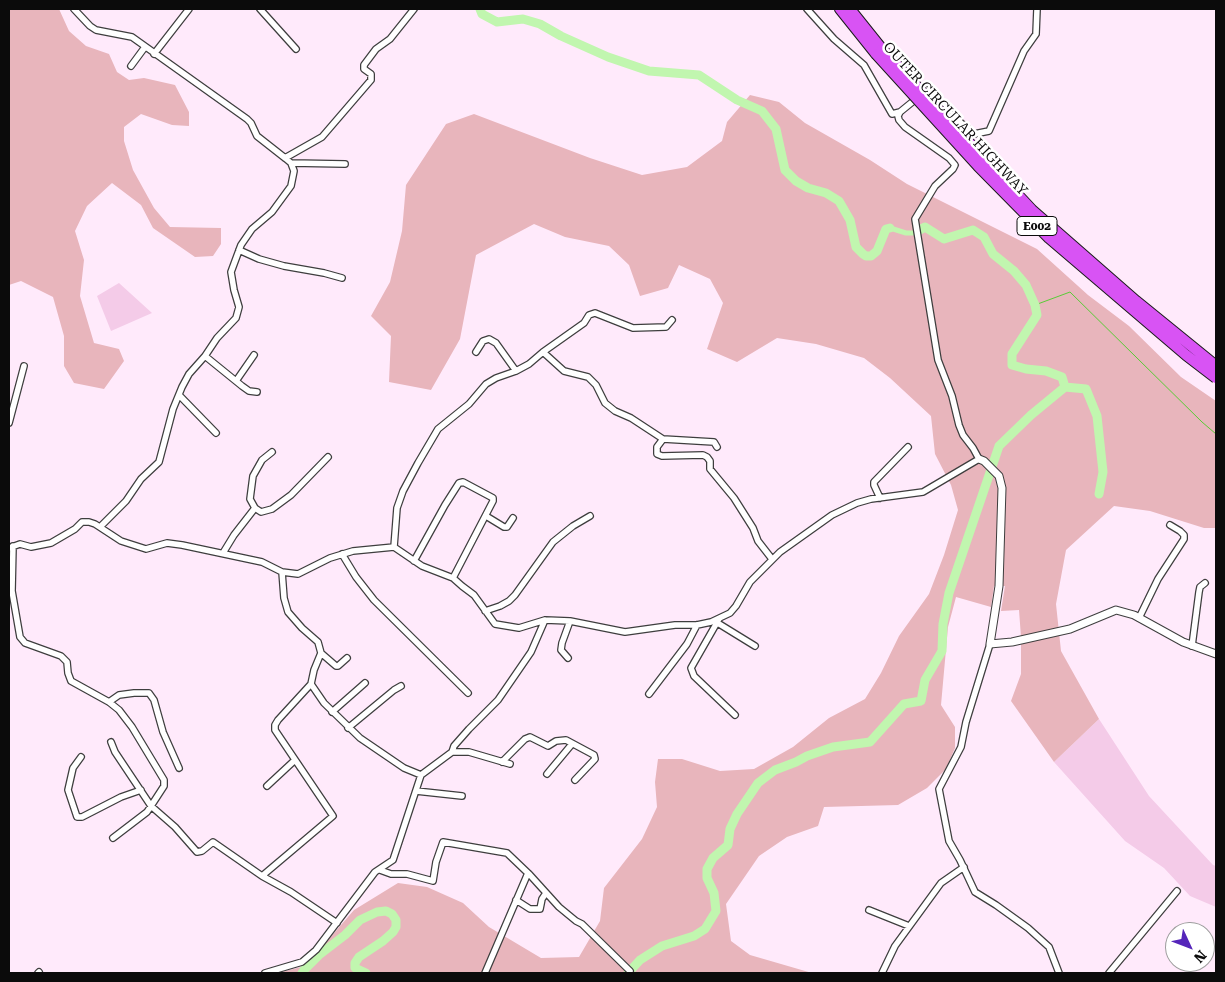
<!DOCTYPE html>
<style>
body{margin:0}
#map{position:relative;width:1225px;height:982px;overflow:hidden;background:#ffeafb;font-family:"Roboto Serif",serif}
canvas{display:block}
.frame{position:absolute;inset:0;border:10px solid #0b0b0b;pointer-events:none}
.north{position:absolute;left:1165px;top:922px;width:50px;height:50px;box-sizing:border-box;background:#fff;border:1px solid #9d9d9d;border-radius:50%;rotate:133deg;font-size:14px;font-weight:700;line-height:20px;text-align:center;color:#0b0b0b}
.north::after{content:'';display:block;margin:auto;width:18px;height:22px;background:#5525ba;clip-path:polygon(50% 0,100% 100%,50% 72%,0 100%)}
</style>
<div id="map">
<canvas width="1225" height="982"></canvas>
<div class="frame"></div>
<div class="north">N</div>
</div>
<script>
const ctx = document.querySelector('canvas').getContext('2d');
ctx.lineJoin = 'round';
function fillPath(path, color) {
  ctx.fillStyle = color;
  ctx.fill(path, 'evenodd');
}
function shape(rows) {
  const path = new Path2D();
  for (const r of rows) {
    path.moveTo(r[0], r[1]);
    for (let i = 2; i < r.length; i += 2) path.lineTo(r[i], r[i + 1]);
  }
  return path;
}
function trace(path, color, width, dash) {
  ctx.strokeStyle = color;
  ctx.lineWidth = width;
  ctx.lineCap = dash ? 'butt' : 'round';
  ctx.setLineDash(dash || []);
  ctx.stroke(path);
}
function write(font, color, halo, rows, align = 'center') {
  ctx.font = font + ' "Roboto Serif",serif';
  ctx.lineWidth = 5;
  ctx.setLineDash([]);
  ctx.textBaseline = 'middle';
  ctx.strokeStyle = halo;
  ctx.fillStyle = color;
  for (const [text, x, y, turn = 0] of rows) {
    ctx.save();
    ctx.translate(x, y);
    ctx.rotate((+turn || 0) * Math.PI / 180);
    ctx.textAlign = isNaN(turn) ? turn : align;
    if (halo) ctx.strokeText(text, 0, 0);
    ctx.fillText(text, 0, 0);
    ctx.restore();
  }
}
const farmland = shape([
 [119,283,152,313,111,331,97,296],
 [1099,719,1149,796,1213,865,1216,866,1216,907,1190,896,1164,868,1125,841,1054,762]
]);
const green = shape([
 [9,9,59,9,69,31,86,46,109,54,117,72,129,80,144,78,175,85,189,112,189,126,172,125,141,114,124,127,124,141,133,170,154,208,170,227,221,228,221,244,213,256,195,257,153,228,141,205,112,183,87,206,75,231,84,260,80,296,94,343,119,349,124,361,104,389,74,383,64,366,64,336,53,297,21,281,9,285],
 [750,95,779,102,805,123,870,160,907,184,1037,249,1088,295,1129,326,1181,377,1216,401,1216,528,1204,528,1150,511,1114,506,1066,550,1056,604,1061,651,1099,719,1054,762,1011,701,1021,674,1021,637,1019,610,1001,611,1005,586,994,586,991,607,956,597,948,627,941,705,955,727,955,748,946,769,927,788,898,805,824,807,818,826,787,837,759,856,726,904,731,941,750,955,812,973,278,973,301,967,322,947,354,910,398,883,427,887,463,903,489,927,541,958,579,957,600,921,604,888,642,839,657,807,655,782,658,759,682,759,720,771,754,769,793,747,829,718,865,699,881,673,899,636,929,594,944,555,958,510,951,485,935,454,931,416,890,378,864,358,816,344,777,338,737,362,707,349,723,303,710,279,679,265,668,288,640,296,629,265,609,246,565,237,534,224,476,255,460,339,431,390,389,382,391,336,371,316,390,282,402,231,406,185,446,124,474,114,590,158,642,175,687,167,722,141,727,122]
]);
const stream = shape([
 [1035,305,1070,292,1202,422,1216,434]
]);
const canal = shape([
 [890,228,906,233,913,233]
]);
const river = shape([
 [480,9,482,14,497,22,523,19,540,24,561,36,608,57,649,71,699,75,737,100,762,111,776,129,785,170,796,181,808,188,826,193,839,201,850,220,856,247,863,254,866,256,871,256,877,251,886,229,890,228],
 [1065,387,1086,389,1097,416,1103,472,1099,494],
 [302,973,304,970,319,955,345,935,360,920,377,912,386,911,392,914,396,920,396,927,393,932,383,941,359,957,355,963,355,968,366,973],
 [628,973,640,960,662,946,694,936,705,929,716,911,714,893,707,878,707,869,713,858,728,845,730,829,737,814,758,783,775,770,796,762,807,756,833,747,870,742,904,704,921,701,925,680,942,651,943,624,949,593,999,446,1031,415,1065,387,1062,377,1046,371,1026,369,1012,365,1012,354,1037,315,1035,305,1026,285,1014,271,993,254,984,237,973,230,944,239,925,227,918,231]
]);
const minor = shape([
 [74,9,90,26,96,30,132,37,247,119,251,123,257,136,285,158,291,163,294,171,291,186,272,212,252,229,241,245,231,272,234,290,239,307,236,318,217,338,205,356,189,374,182,387,173,409,159,462,141,479,126,501,100,527],
 [260,9,296,49],
 [807,9,834,39,864,65,892,114,900,112,927,90,934,94,946,110,974,134,989,131,1024,51,1036,34,1037,9],
 [154,54,189,9],
 [131,66,145,47],
 [285,158,322,137,371,80,371,74,364,69,364,65,376,49,390,39,414,9],
 [291,163,345,164],
 [239,250,259,259,284,266,324,273,342,278],
 [476,352,483,341,489,339,496,343,516,371],
 [543,352,564,371,588,377,596,385,605,403,615,411,631,418,663,439,714,442,717,447],
 [205,356,242,386,249,391,257,392],
 [236,381,254,355],
 [179,395,216,433],
 [9,423,24,366],
 [663,439,657,447,657,454,662,456,703,455,707,457,710,461,710,469,734,498,753,528,758,541,772,559],
 [272,452,262,460,253,476,250,499,255,508,261,512,272,509,291,495,328,457],
 [880,498,874,485,874,482,908,447],
 [486,516,504,527,507,527,513,518],
 [13,546,12,591,20,637,25,643,61,656,67,662,68,673,71,681,109,702,119,710,132,727,164,780,164,786,151,806,115,752,111,742],
 [394,547,397,508,403,491,418,463,438,429,469,404,486,384,496,378,516,371,529,364,543,352,584,323,589,315,595,313,633,328,666,327,672,320],
 [9,548,20,544,31,547,51,543,75,529,82,522,89,522,95,524,121,541,146,549,167,543,182,545,262,562,282,572,298,574,330,558,353,551,394,547,422,566,453,578,462,586,474,595,495,624,519,628,545,620],
 [223,553,234,535,255,508],
 [342,554,356,577,374,600,468,693],
 [414,561,445,505,459,483,463,482,493,498,493,501,453,578],
 [282,572,284,598,288,612,302,628,318,642,321,653,336,666,338,666,347,658],
 [485,611,500,606,509,601,515,595,553,542,573,526,590,516],
 [1139,618,1158,579,1184,539,1184,535,1180,531,1170,525],
 [719,619,691,668,694,676,735,715],
 [716,622,755,646],
 [990,644,966,722,961,747,939,789,949,841,960,860,975,892,996,905,1028,928,1049,947,1059,973],
 [1192,646,1199,592,1200,587,1205,583],
 [321,653,314,670,311,684,324,703,360,738,404,768,421,775],
 [568,658,561,650,562,643,570,621],
 [311,684,278,720,275,725,275,730,333,816,262,876,291,892,337,923],
 [649,694,687,644,697,625],
 [109,702,119,695,134,693,149,693,154,700,163,732,179,768],
 [332,712,365,683],
 [348,728,394,690,401,686],
 [452,752,469,752,510,764],
 [81,757,73,768,68,790,77,817,82,817,121,797,141,790],
 [502,762,525,739,530,737,548,746,556,741,566,740,594,755,595,759,575,780],
 [547,774,572,744],
 [267,786,295,760],
 [416,791,462,796],
 [113,838,147,812,151,806,175,827,197,852,202,851,213,842,262,876],
 [380,870,391,874,407,874,433,881,436,862,443,842,507,853,530,875,559,907,576,921,582,924,630,971],
 [516,900,530,909,540,909,542,899,546,893],
 [869,910,909,926],
 [38,973,39,972],
 [265,973,302,962,316,950,375,872,393,860,421,775,452,752,454,746,469,729,498,700,531,652,545,620,570,621,625,632,675,625,697,625,711,622,730,613,736,606,750,582,780,552,832,515,857,503,871,499,923,492,979,459,973,448,963,435,959,425,952,396,938,360,915,219,935,186,953,169,955,165,949,158,905,127,899,120,898,116,900,112],
 [485,973,528,873],
 [882,973,895,946,941,883,964,867],
 [1109,973,1177,891]
]);
const tertiary = shape([
 [979,459,984,461,999,476,1002,488,999,586,990,644,1012,642,1070,629,1116,610,1134,615,1183,642,1216,654]
]);
const motorway = shape([
 [840,9,876,54],
 [850,9,882,49]
]);
const motorwayBridge = shape([
 [882,49,1032,210,1136,301,1216,366],
 [876,54,978,166,1049,238,1186,355,1216,378]
]);
const shields = [
 [1037,226,40]
];
const shieldNames = [
 ["E002",1037,226]
];
const streetNames = [
 ["OUTER CIRCULAR HIGHWAY",955,119,47]
];
fillPath(farmland, '#f4cbe8');
fillPath(green, '#e8b5bc');
trace(stream, '#59cc37', 1);
trace(canal, '#c1f6af', 5);
trace(river, '#c1f6af', 9);
trace(minor, '#3e3e3e', 8);
trace(tertiary, '#3e3e3e', 9);
trace(motorway, '#1c1c1c', 12);
trace(minor, '#fff', 5.5);
trace(tertiary, '#fff', 7);
trace(motorway, '#d853f4', 10);
trace(motorwayBridge, '#1c1c1c', 12, []);
trace(motorwayBridge, '#d853f4', 10);
for (const [x, y, w] of shields) {
  const box = new Path2D();
  box.roundRect(x - w / 2, y - 9.5, w, 19, 4);
  ctx.fillStyle = '#fff';
  ctx.fill(box);
  trace(box, '#0b0b0b', 1);
}
write('bold 12px', '#0b0b0b', null, shieldNames);
write('14px', '#0b0b0b', '#fff', streetNames);
</script>
